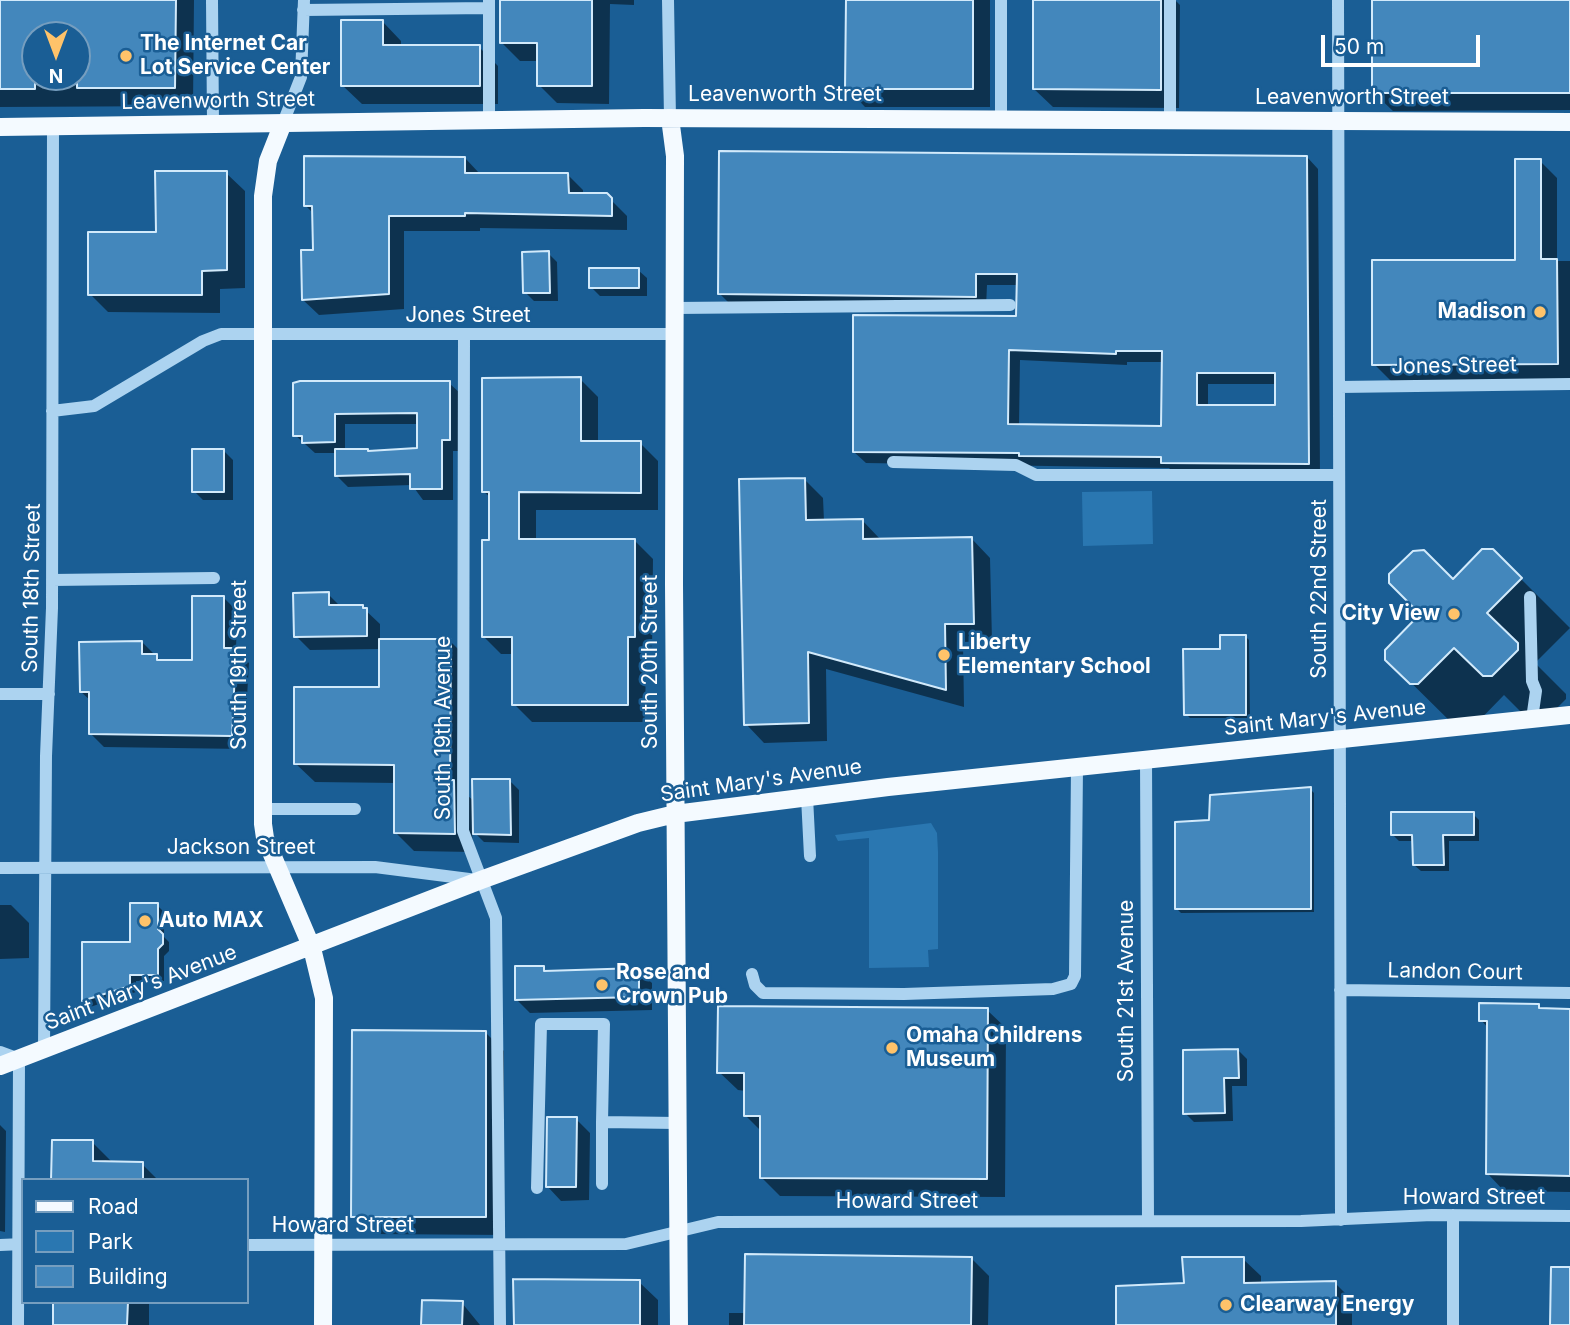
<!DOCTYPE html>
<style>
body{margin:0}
#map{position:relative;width:1570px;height:1325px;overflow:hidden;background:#1a5e95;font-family:Inter,sans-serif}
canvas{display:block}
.legend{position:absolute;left:21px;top:1178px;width:228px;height:126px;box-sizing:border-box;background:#1a5e95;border:2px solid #769ebf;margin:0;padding:9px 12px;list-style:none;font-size:21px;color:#fff}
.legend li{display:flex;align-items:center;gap:14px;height:35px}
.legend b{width:35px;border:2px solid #769ebf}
.north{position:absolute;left:21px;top:21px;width:70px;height:70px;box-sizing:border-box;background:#1a5e95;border:2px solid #769ebf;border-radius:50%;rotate:180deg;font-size:19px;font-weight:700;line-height:28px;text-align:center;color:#fff}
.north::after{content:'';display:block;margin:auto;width:24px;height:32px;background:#ffc36a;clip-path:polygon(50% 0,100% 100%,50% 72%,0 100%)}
.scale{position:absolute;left:1321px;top:35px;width:159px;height:32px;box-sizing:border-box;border:4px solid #fff;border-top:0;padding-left:9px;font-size:21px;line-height:24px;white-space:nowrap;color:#fff;-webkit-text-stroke:5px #1a5e95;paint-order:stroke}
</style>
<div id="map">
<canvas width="1570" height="1325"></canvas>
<ul class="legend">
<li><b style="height:9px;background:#f4faff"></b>Road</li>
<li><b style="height:19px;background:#2a77b1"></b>Park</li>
<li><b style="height:19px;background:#4387bc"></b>Building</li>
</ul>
<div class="north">N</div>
<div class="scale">50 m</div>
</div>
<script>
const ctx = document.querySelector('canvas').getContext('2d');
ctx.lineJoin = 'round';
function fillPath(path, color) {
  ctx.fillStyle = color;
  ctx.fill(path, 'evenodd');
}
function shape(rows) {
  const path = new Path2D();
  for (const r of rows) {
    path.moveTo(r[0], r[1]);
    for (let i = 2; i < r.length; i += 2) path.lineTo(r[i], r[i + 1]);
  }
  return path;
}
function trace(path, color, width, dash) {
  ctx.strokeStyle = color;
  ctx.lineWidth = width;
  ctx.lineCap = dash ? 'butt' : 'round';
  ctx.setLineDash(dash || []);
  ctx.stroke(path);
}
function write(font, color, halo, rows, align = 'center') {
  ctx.font = font + ' Inter,sans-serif';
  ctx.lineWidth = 5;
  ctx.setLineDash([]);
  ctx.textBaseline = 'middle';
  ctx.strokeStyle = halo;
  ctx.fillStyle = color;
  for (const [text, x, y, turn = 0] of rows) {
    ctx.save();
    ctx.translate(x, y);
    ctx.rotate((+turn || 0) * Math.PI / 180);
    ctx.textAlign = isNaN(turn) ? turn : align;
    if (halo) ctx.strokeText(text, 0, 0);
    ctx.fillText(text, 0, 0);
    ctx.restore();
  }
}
const green = shape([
 [1152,491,1153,544,1083,546,1082,492],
 [931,823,937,833,938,852,938,949,928,950,929,967,869,968,869,838,838,841,835,835]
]);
const shadow = shape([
 [0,0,194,0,193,106,0,107],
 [35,35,77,35,77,77,35,77],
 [502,0,634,0,634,5,610,4,609,104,557,103,539,85,539,61,520,61,501,42],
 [847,0,990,0,990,107,865,107,847,88],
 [1035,0,1175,0,1180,5,1179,108,1053,107,1034,89],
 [1374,0,1570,0,1570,110,1393,111,1374,93],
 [383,22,401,41,401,47,479,47,498,66,498,104,362,104,343,86],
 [1307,157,1318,169,1320,475,1175,474,1169,468,866,463,854,452,1018,317,1018,285,987,285,986,308,731,305,720,294],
 [1020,360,1127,365,1127,362,1164,362,1163,427,1019,426],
 [1208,384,1276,384,1276,407,1208,407],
 [465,158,480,174,568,175,583,190,583,195,611,200,627,216,627,230,480,228,480,231,404,231,404,309,319,315,303,300,315,251,314,214,305,205],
 [1540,161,1557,178,1557,261,1570,261,1570,381,1391,381,1374,364,1516,261],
 [226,173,245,191,245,288,220,289,220,313,108,312,90,294],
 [548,253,557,262,558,301,534,301,525,292],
 [638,270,647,278,647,296,600,296,591,287],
 [580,379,598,397,598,443,640,443,658,461,658,510,536,510,536,541,635,541,653,559,652,654,646,654,645,722,532,722,514,704,514,654,501,654,483,636,491,542,491,498,484,492],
 [449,383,461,394,461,451,453,451,453,500,423,500,412,485,348,487,337,476,337,453,315,453,295,435,294,385],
 [345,424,419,424,419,449,370,453,345,451],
 [224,451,233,460,233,500,203,500,194,491],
 [805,480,823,498,824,521,862,520,880,539,972,539,990,558,992,641,963,642,964,707,826,669,827,741,764,743,746,724],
 [1521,579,1570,628,1535,663,1566,694,1566,699,1541,724,1534,725,1504,695,1468,732,1461,732,1387,659,1453,582],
 [328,594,341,607,362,607,380,624,380,641,450,641,468,659,468,796,474,801,510,781,519,790,519,843,484,842,472,830,473,852,414,851,396,833,396,783,315,782,296,764,381,689,381,649,310,650,296,636],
 [223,597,237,611,236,651,249,663,244,749,104,747,91,734,91,701,81,692,142,642,162,662,193,662],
 [1245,636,1249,640,1250,718,1190,718,1186,714,1222,651],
 [1310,789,1314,793,1314,912,1181,913,1177,909,1211,822],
 [1473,814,1479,820,1479,841,1449,841,1449,871,1421,871,1414,865,1414,841,1399,841,1392,834],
 [0,905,11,905,29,923,29,958,0,959],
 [157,905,164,912,164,937,169,942,169,951,164,956,164,981,136,981,136,992,90,1007,84,1001,84,943,132,944],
 [543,968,547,972,638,970,652,983,652,1010,530,1013,516,999],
 [1538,1005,1543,1010,1570,1011,1570,1192,1504,1191,1488,1174,1489,1029,1481,1020],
 [987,1010,1006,1028,1005,1197,780,1196,762,1178,762,1132,746,1116,746,1091,738,1090,719,1072],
 [486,1033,504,1051,504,1235,372,1234,353,1216],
 [1238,1050,1247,1059,1247,1086,1232,1086,1233,1121,1194,1122,1185,1113],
 [576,1119,590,1133,589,1200,561,1201,548,1187],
 [0,1125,6,1131,5,1232,0,1231],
 [92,1142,113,1163,142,1164,158,1180,53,1180],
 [971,1258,989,1276,988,1325,729,1325,729,1313,746,1313],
 [1243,1259,1261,1276,1261,1284,1335,1283,1352,1300,1352,1325,1117,1325,1186,1285],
 [639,1282,658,1300,658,1325,515,1325],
 [55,1302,149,1302,149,1325,55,1325],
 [462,1303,480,1325,423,1325]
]);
const building = shape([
 [0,0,176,0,175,88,77,88,77,35,35,35,35,89,0,89,0,0],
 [500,0,592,0,592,86,537,86,537,43,500,43,500,0],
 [846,0,973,0,973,89,845,89,846,0],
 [1033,0,1161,0,1161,90,1033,89,1033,0],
 [1372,0,1570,0,1570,93,1372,93,1372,0],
 [341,20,383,20,383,45,480,45,480,86,341,86,341,20],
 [719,151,1307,156,1309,464,1161,463,1161,457,1019,456,1019,453,853,452,853,315,1016,316,1017,274,976,274,976,297,718,294,719,151],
 [1009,350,1116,354,1116,351,1162,351,1161,426,1008,424,1009,350],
 [1197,373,1275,373,1275,405,1197,405,1197,373],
 [304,156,465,157,465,173,568,173,569,193,607,193,612,198,612,216,465,213,465,216,389,216,389,294,302,300,301,250,313,250,312,206,304,206,304,156],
 [1515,159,1541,159,1541,259,1557,259,1558,364,1372,365,1372,260,1515,260,1515,159],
 [155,171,227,171,227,270,202,271,202,295,88,295,88,232,156,232,155,171],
 [549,251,550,293,523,293,522,252,549,251],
 [589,268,639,268,639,288,589,288,589,268],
 [581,377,581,441,641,441,641,493,519,492,519,539,635,539,635,637,628,637,628,705,512,705,512,637,482,637,482,540,489,540,489,492,482,492,482,378,581,377],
 [300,381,450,381,450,440,442,440,442,489,410,489,410,474,335,476,335,449,368,449,368,451,417,448,417,413,335,414,335,442,302,443,302,436,293,436,293,383,300,381],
 [192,449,224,449,224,492,192,492,192,449],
 [805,478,806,520,863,519,863,539,972,537,974,624,945,624,946,690,808,652,809,723,744,725,739,479,805,478],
 [1482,549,1493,549,1522,578,1487,613,1518,643,1518,650,1492,676,1483,676,1454,648,1418,684,1410,684,1385,660,1385,650,1420,614,1389,583,1389,574,1413,551,1424,550,1453,579,1482,549],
 [329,592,329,605,363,605,363,608,367,608,367,636,294,637,293,593,329,592],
 [192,596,224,596,224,648,236,648,232,736,89,734,89,692,80,692,79,642,142,641,142,654,157,654,157,660,192,660,192,596],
 [1220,635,1246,635,1246,715,1184,715,1183,649,1220,649,1220,635],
 [379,639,451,639,450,780,454,780,455,834,394,833,394,765,294,764,294,687,379,687,379,639],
 [472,779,510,779,511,835,473,834,472,779],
 [1311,787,1311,909,1175,909,1175,822,1209,820,1210,795,1311,787],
 [1391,812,1474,812,1474,835,1443,835,1444,865,1413,865,1412,835,1391,835,1391,812],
 [130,903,158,903,158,929,163,934,163,944,158,949,158,975,130,975,130,986,82,1001,82,942,130,942,130,903],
 [515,966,544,966,544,971,639,968,639,997,515,1000,515,966],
 [1479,1003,1539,1004,1539,1008,1570,1009,1570,1176,1486,1174,1487,1021,1479,1021,1479,1003],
 [718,1006,988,1008,987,1179,760,1178,760,1116,744,1116,744,1073,717,1073,718,1006],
 [352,1030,486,1031,486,1217,351,1217,352,1030],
 [1238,1049,1239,1078,1224,1078,1225,1113,1183,1114,1183,1050,1238,1049],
 [547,1117,577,1117,576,1187,546,1187,547,1117],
 [52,1140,93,1140,93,1161,143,1162,143,1180,51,1180,52,1140],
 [745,1254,972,1257,971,1325,744,1325,745,1254],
 [1182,1257,1244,1257,1244,1283,1336,1281,1336,1325,1116,1325,1116,1286,1184,1283,1182,1257],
 [1551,1267,1570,1267,1570,1325,1550,1325,1551,1267],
 [513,1279,640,1280,640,1325,514,1325,513,1279],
 [422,1300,463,1301,462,1325,421,1325,422,1300],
 [53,1302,128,1302,127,1325,53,1325,53,1302]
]);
const minor = shape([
 [212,0,213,124],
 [489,0,489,118],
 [668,0,670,118],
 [1338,0,1341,1220],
 [303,10,489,8],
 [1001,119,1001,0],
 [1170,120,1170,0],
 [283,123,301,77,304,0],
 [675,308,1010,305],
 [464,335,463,831,496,918,500,1325],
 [1339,387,1570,384],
 [52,411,94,406,203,341,221,334,674,334],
 [893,462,1016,465,1036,475,1339,475],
 [52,580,214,578],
 [1530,597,1532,681,1536,691,1532,719],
 [0,694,49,694],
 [1146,759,1148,1221],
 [807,797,810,856],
 [263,809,355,809],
 [0,868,375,867,477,880],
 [752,974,755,985,763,993,904,994,1053,989,1071,984,1075,976,1077,767],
 [1340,990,1570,993],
 [44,1049,46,756,52,608,53,127],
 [0,1052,19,1059,18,1325],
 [602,1184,602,1122,677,1123],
 [537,1188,541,1024,604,1024,602,1122],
 [0,1245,23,1244],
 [247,1245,626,1244,718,1222,1301,1221,1432,1215,1570,1216],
 [1453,1325,1453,1215]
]);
const major = shape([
 [670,118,675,156,674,584,679,1325],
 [283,123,268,161,263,196,263,824,265,838,312,948,324,998,323,1325],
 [0,127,644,118,1570,122],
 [0,1066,481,880,638,823,675,814,888,787,1570,715]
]);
const markers = [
 [126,56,7,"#ffc36a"],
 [1540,312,7,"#ffc36a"],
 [1454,614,7,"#ffc36a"],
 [944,655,7,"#ffc36a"],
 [145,921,7,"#ffc36a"],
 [602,985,7,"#ffc36a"],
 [892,1048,7,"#ffc36a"],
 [1226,1305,7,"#ffc36a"]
];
const poiNames = [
 ["The Internet Car",140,44],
 ["Lot Service Center",140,68],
 ["Madison",1526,312,"right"],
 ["City View",1440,614,"right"],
 ["Liberty",958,643],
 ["Elementary School",958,667],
 ["Auto MAX",159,921],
 ["Rose and",616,973],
 ["Crown Pub",616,997],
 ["Omaha Childrens",906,1036],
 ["Museum",906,1060],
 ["Clearway Energy",1240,1305]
];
const streetNames = [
 ["Leavenworth Street",785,95],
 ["Leavenworth Street",1352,98],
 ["Leavenworth Street",218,101,-1],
 ["Jones Street",468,316],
 ["Jones Street",1454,366,-1],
 ["South 18th Street",32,588,-89],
 ["South 22nd Street",1320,589,-90],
 ["South 20th Street",651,662,-90],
 ["South 19th Street",240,665,-90],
 ["Saint Mary's Avenue",1325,718,-6],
 ["South 19th Avenue",444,728,-90],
 ["Saint Mary's Avenue",761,781,-8],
 ["Jackson Street",241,848],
 ["Landon Court",1455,972,1],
 ["Saint Mary's Avenue",141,988,-21],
 ["South 21st Avenue",1127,991,-90],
 ["Howard Street",1474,1198],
 ["Howard Street",907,1202],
 ["Howard Street",343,1226]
];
fillPath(green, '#2a77b1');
fillPath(shadow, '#0007');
fillPath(building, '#4387bc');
trace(building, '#d2eafb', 2);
trace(minor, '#acd3f0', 12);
trace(major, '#f4faff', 18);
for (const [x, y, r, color] of markers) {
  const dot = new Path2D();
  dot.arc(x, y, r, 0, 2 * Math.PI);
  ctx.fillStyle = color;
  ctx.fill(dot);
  trace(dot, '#1a5e95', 2.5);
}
write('bold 21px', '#fff', '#1a5e95', poiNames, 'left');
write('21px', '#fff', '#1a5e95', streetNames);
</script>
